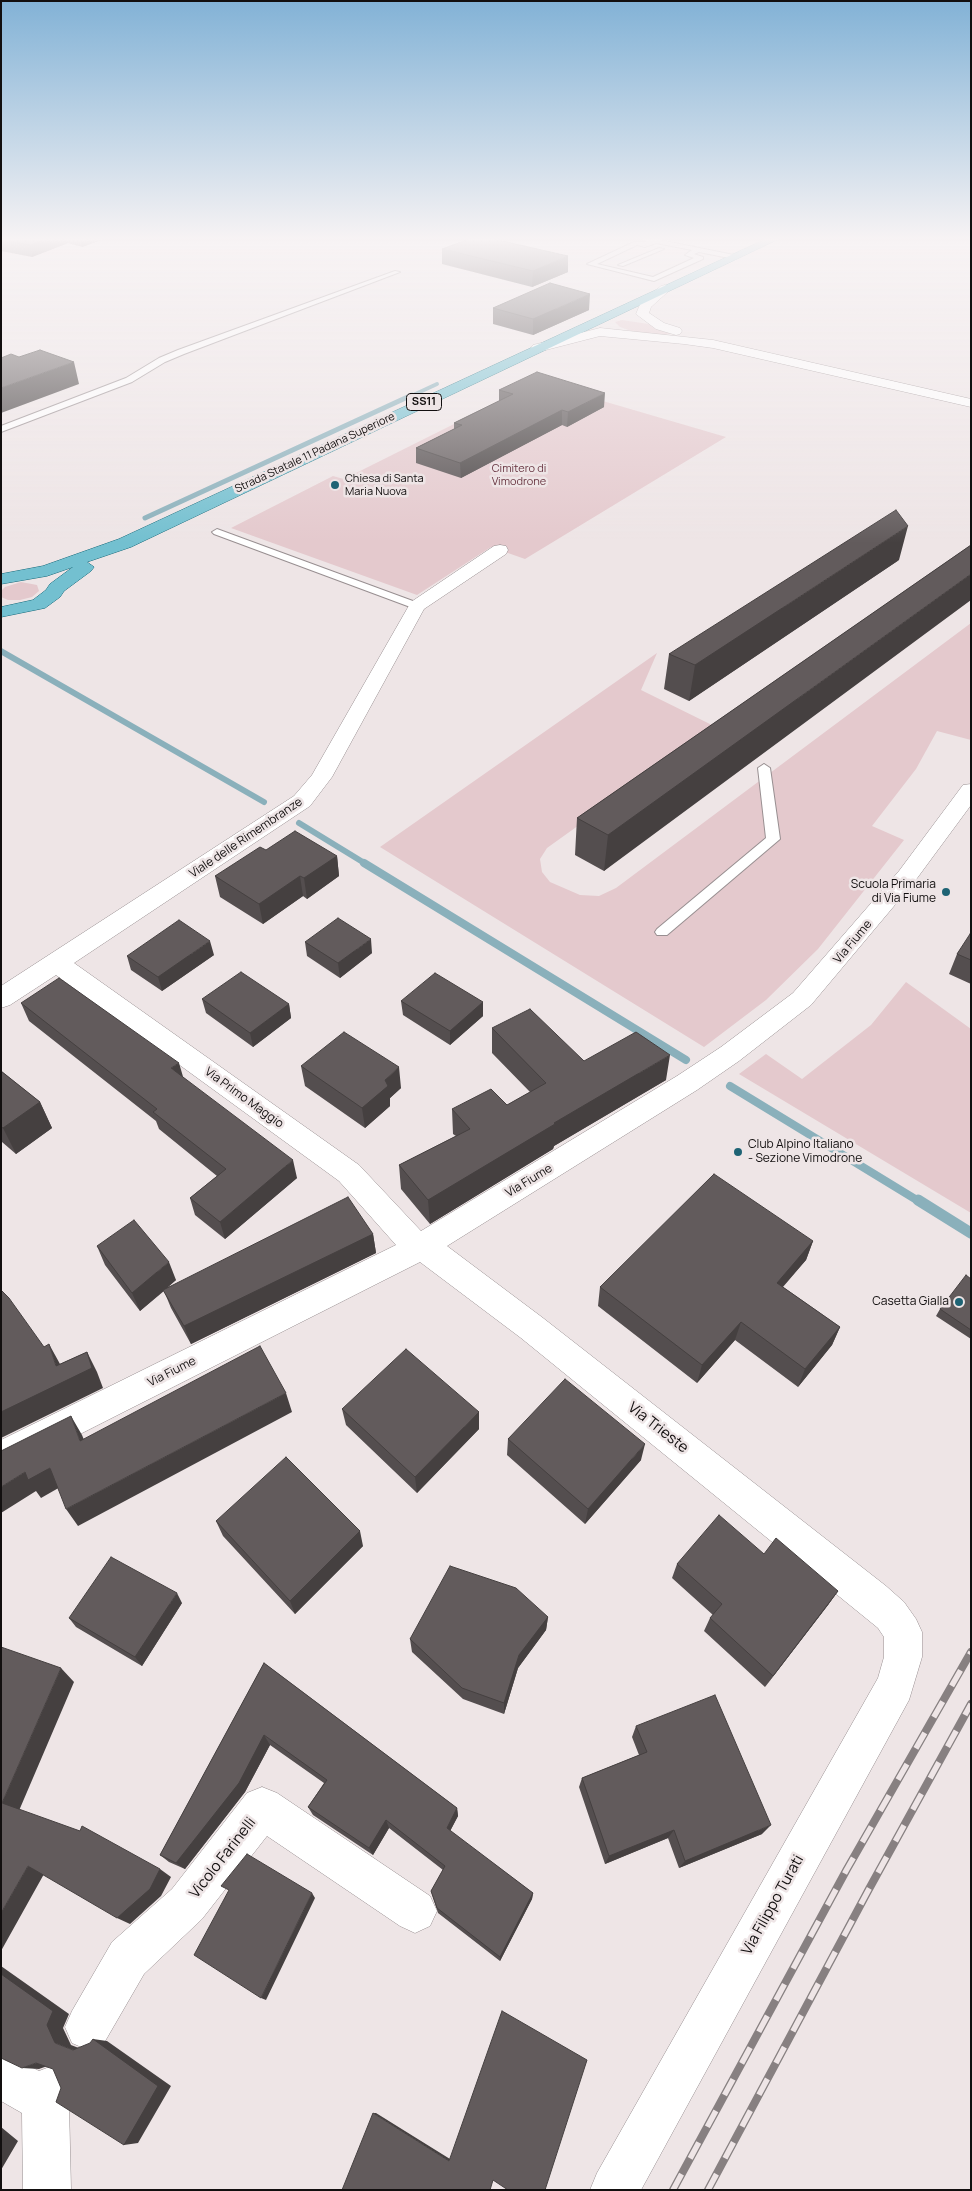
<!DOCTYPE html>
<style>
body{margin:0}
#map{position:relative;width:972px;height:2191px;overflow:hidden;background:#eee5e6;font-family:Manrope,sans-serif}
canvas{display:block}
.frame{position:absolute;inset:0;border:2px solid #120f0f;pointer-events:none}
</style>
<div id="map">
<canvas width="972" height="2191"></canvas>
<div class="frame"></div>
</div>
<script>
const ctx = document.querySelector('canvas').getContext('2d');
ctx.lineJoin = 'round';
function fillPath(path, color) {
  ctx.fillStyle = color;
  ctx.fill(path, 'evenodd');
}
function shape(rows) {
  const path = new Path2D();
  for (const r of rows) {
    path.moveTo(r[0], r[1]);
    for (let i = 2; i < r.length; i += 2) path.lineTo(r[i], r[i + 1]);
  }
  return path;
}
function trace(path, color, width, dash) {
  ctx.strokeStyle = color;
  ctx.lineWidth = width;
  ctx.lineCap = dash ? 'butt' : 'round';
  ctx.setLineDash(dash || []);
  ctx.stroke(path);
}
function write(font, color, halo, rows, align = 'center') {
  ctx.font = font + ' Manrope,sans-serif';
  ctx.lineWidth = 5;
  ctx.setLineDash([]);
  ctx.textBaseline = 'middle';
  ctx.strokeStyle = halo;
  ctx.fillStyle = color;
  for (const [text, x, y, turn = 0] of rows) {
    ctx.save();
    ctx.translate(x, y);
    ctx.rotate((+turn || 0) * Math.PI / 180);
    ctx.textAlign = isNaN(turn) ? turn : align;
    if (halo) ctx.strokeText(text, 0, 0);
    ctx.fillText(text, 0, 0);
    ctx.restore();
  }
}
const green = shape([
 [622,320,649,324,672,333,662,336,634,332,620,327,615,322],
 [538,382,726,437,525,559,491,547,417,595,231,528,333,476,344,479],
 [21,582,37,585,39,591,32,597,20,600,8,600,1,597,1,591,5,587],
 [971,623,971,740,937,731,916,769,872,826,904,840,818,949,766,1000,704,1047,380,847,657,653,641,690,716,727,547,848,540,859,542,872,550,882,580,895,599,896,616,888],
 [906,982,971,1029,971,1213,739,1074,766,1054,802,1079,871,1025]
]);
const streamFar4 = shape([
 [409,397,437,384]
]);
const streamFar3 = shape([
 [145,518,412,395]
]);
const streamFar2 = shape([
 [1,651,264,802],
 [299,823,366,864]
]);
const streamFar1 = shape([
 [364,863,686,1060],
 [730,1086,920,1202]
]);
const stream = shape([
 [918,1200,971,1233]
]);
const service = shape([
 [645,237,734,255,737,257,734,259,699,252,694,254,703,257,703,259,654,281,587,264,634,242,648,242,643,240,643,238,645,237],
 [656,243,692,250,685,255,694,258,653,277,597,264,637,245,645,247,656,243],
 [659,248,664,249,623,266,618,265,659,248],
 [395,271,400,272,184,354,165,362,132,382,1,432,1,426,126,378,159,358,178,350,395,271],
 [217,529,421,604,422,606,421,608,413,608,214,534,212,532,217,529],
 [764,764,770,768,780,839,667,935,657,935,655,932,657,929,766,838,758,768,764,764]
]);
const minor = shape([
 [665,285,671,289,651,307,649,313,664,323,680,328,682,331,680,334,676,335,656,329,636,314,641,302,661,286,665,285],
 [600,328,713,340,971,399,971,407,713,348,684,344,600,336,538,352,531,348,533,345,600,328],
 [500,545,506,546,508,550,506,554,424,609,332,777,310,806,74,963,359,1165,421,1231,677,1076,721,1047,793,993,899,871,963,785,971,784,971,805,915,881,811,1005,739,1061,697,1090,447,1246,543,1318,886,1586,904,1602,916,1619,922,1632,922,1657,909,1700,641,2190,590,2190,597,2173,878,1678,884,1657,884,1637,878,1628,521,1338,420,1262,1,1474,1,1440,396,1245,339,1181,56,975,10,1005,1,1008,1,986,294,796,312,775,411,602,494,546,500,545],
 [262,1787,277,1793,430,1896,437,1911,430,1926,415,1933,400,1926,267,1836,202,1919,144,1974,104,2043,88,2050,72,2043,65,2027,72,2011,112,1942,172,1889,247,1793,262,1787],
 [1,2052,39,2071,52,2066,69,2072,75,2089,69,2105,71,2190,23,2190,22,2113,1,2101,1,2052]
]);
const primary = shape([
 [770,237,783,237,131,547,87,562,94,567,91,571,64,591,60,597,45,608,1,617,1,607,33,600,46,590,50,584,73,567,47,576,1,584,1,574,43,566,119,539,770,237]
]);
const rail = shape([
 [673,2190,847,1869,971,1652],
 [708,2190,869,1889,971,1704]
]);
const wall = shape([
 [1,237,109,237,82,247,68,243,32,257,1,251],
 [442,249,568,272,532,287,442,264],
 [493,308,589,310,533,335,493,324],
 [499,390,604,407,567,427,562,425,461,478,416,463,416,448,454,429,454,423,499,401],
 [971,545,604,871,575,855,577,818],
 [899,560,689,701,664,689,669,654],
 [266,850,337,856,339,876,307,899,303,896,263,924,220,897,215,876],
 [971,935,971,984,949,974,957,954],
 [305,942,372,953,340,978,307,956],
 [214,955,162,991,131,970,127,956],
 [202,999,289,1004,291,1018,253,1047,206,1013],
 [401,1001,483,1002,483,1016,450,1045,403,1015],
 [21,1003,183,1077,297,1178,225,1239,195,1215,190,1198,217,1176,159,1129,156,1121,29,1021],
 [492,1028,584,1061,666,1080,554,1146,553,1149,430,1224,401,1189,399,1165,456,1136,453,1134,452,1109,507,1105,530,1092,492,1053],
 [301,1066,401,1088,390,1098,390,1106,365,1128,305,1086],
 [1,1071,40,1102,52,1128,16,1154,2,1142,1,1143],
 [373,1234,376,1253,191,1344,171,1308,164,1291,140,1311,105,1265,97,1246,176,1280,168,1287],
 [813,1241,806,1260,783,1287,840,1327,832,1345,798,1387,735,1340,697,1383,598,1306,600,1287],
 [971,1279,971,1339,936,1316,940,1309],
 [342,1409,479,1429,417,1493,346,1425],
 [508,1439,641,1460,585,1524,507,1455],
 [216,1521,363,1546,295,1614,223,1536],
 [764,1554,838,1591,828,1605,765,1687,704,1631,710,1618,713,1615,672,1578,677,1564],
 [182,1603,142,1666,76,1627,69,1618],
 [548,1617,546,1630,518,1668,504,1714,463,1699,412,1652,410,1639],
 [264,1663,457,1808,458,1816,450,1831,533,1893,532,1899,500,1961,438,1913,431,1891,443,1870,389,1828,373,1855,313,1815,308,1807,324,1783,270,1745,245,1792,185,1869,169,1862,160,1855],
 [636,1726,762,1834,679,1868,668,1838,605,1864,579,1787,582,1778,639,1755,632,1737]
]);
const shadedWall = shape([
 [52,237,66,237,68,243,32,257,30,245],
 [80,237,109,237,82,247],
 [568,256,568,272,532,287,533,271],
 [590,294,589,310,533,335,533,319],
 [74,362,79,384,1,413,1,388],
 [605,393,604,407,567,427,568,412],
 [562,410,562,425,461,478,460,463],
 [908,526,899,560,689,701,695,665],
 [971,574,971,600,604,871,608,835],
 [337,856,339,876,307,899,304,878],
 [300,876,303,896,263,924,259,904],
 [371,939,372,953,340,978,338,963],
 [210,941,214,955,162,991,158,977],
 [483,1002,483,1016,450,1045,450,1031],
 [289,1004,291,1018,253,1047,250,1033],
 [670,1055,666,1080,554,1146,553,1149,430,1224,428,1200,554,1123],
 [179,1063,184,1080,171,1068],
 [399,1067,401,1088,390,1098,390,1106,365,1128,362,1108,385,1080],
 [40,1102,52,1128,16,1154,3,1128],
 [293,1160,297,1178,225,1239,220,1222],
 [373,1234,376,1253,191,1344,184,1326],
 [813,1241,806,1260,770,1301,777,1283],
 [169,1262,176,1280,140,1311,132,1293],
 [741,1322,735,1340,697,1383,702,1365],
 [840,1327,832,1345,798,1387,805,1369],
 [49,1344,60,1364,87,1352,97,1372,103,1388,1,1438,1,1412,56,1366],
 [286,1393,292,1412,78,1526,66,1509],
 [479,1412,479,1429,417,1493,415,1477],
 [71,1416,82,1435,92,1459,80,1441],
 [645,1444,641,1460,585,1524,588,1509],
 [50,1468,62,1486,41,1498,36,1491,1,1513,1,1487,25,1472],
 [360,1531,363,1546,295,1614,290,1601],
 [838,1591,828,1605,765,1687,773,1676],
 [177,1593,182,1603,142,1666,135,1657],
 [548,1617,546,1630,518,1668,504,1714,504,1703,519,1655],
 [61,1668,74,1682,18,1813,2,1803],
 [264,1735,270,1745,245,1792,185,1869,176,1863],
 [457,1808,458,1816,448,1835,447,1828],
 [386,1820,389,1828,373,1855,369,1848],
 [771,1825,762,1834,679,1868,685,1861],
 [674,1830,668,1838,605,1864,609,1856],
 [28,1866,44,1874,1,1951,1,1913],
 [160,1869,171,1877,161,1896,130,1924,117,1918],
 [312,1893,315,1898,266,2000,261,1998],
 [533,1893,532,1899,500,1961,500,1957],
 [1,1966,69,2014,63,2028,71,2045,89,2052,73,2050,55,2043,1,1974],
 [93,2039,107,2041,171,2086,138,2143,124,2145],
 [36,2063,53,2064,39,2069,22,2068],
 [373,2113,376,2113,450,2159,449,2161],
 [1,2127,18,2141,1,2170]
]);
const building = shape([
 [1,237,52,237,30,245,1,240,1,237],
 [475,237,485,237,568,256,533,271,442,249,475,237],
 [550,283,590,294,533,319,493,308,550,283],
 [40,350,74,362,1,388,1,358,11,354,19,357,40,350],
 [537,372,605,393,568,412,562,410,460,463,416,448,462,425,454,423,513,394,499,390,537,372],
 [896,510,908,526,695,665,669,654,896,510],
 [971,545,971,574,608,835,577,818,971,545],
 [295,831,337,856,304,878,300,876,259,904,215,876,260,847,266,850,295,831],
 [338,918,371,939,338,963,305,942,338,918],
 [179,920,210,941,158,977,127,956,179,920],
 [970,934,971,935,971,960,957,954,970,934],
 [241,972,289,1004,250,1033,202,999,241,972],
 [435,973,483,1002,450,1031,401,1001,435,973],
 [59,978,179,1063,171,1068,293,1160,220,1222,190,1198,226,1169,153,1112,157,1109,21,1003,59,978],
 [530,1009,584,1061,636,1032,670,1055,554,1123,555,1124,428,1200,399,1165,470,1129,452,1109,491,1089,507,1105,546,1083,492,1028,530,1009],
 [344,1032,399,1067,385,1080,388,1086,362,1108,301,1066,344,1032],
 [1,1071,40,1102,3,1128,1,1127,1,1071],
 [714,1174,813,1241,777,1283,840,1327,805,1369,741,1322,702,1365,600,1287,714,1174],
 [348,1197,373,1234,184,1326,163,1290,348,1197],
 [134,1220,169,1262,132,1293,97,1246,134,1220],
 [966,1275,971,1279,971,1330,940,1309,966,1275],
 [1,1290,9,1298,44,1347,49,1344,56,1366,87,1352,92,1368,1,1412,1,1290],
 [260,1346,286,1393,66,1509,50,1468,28,1480,25,1472,1,1487,1,1451,71,1416,80,1441,260,1346],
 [406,1349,479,1412,415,1477,342,1409,406,1349],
 [565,1379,645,1444,588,1509,508,1439,565,1379],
 [286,1457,360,1531,290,1601,216,1521,286,1457],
 [719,1515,764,1554,776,1538,838,1591,773,1676,710,1618,722,1604,677,1564,719,1515],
 [111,1557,177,1593,135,1657,69,1618,111,1557],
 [450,1566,516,1588,548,1617,519,1655,504,1703,462,1688,410,1639,450,1566],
 [1,1647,61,1668,2,1803,80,1831,82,1826,160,1869,150,1889,117,1918,28,1866,1,1913,1,1647],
 [264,1663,457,1808,447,1828,533,1893,500,1957,437,1908,431,1891,445,1866,386,1820,369,1848,308,1807,327,1780,264,1735,239,1783,176,1863,160,1855,264,1663],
 [715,1695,771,1825,685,1861,674,1830,609,1856,582,1778,647,1752,636,1726,715,1695],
 [247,1854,312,1893,261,1998,194,1955,229,1890,221,1886,247,1854],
 [1,1974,53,2011,47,2025,55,2043,73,2050,90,2043,93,2039,158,2086,124,2145,56,2102,61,2088,53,2069,36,2063,22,2068,1,2058,1,1974],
 [502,2011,587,2060,545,2190,508,2190,493,2180,490,2190,342,2190,373,2113,449,2161,502,2011]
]);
const markers = [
 [335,485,5,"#1e6374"],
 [946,892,5,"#1e6374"],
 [738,1152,5,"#1e6374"],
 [959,1302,5,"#1e6374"]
];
const shields = [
 [424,402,35]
];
const shieldNames = [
 ["SS11",424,402]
];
const farStreetnames = [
 ["Strada Statale 11 Padana Superiore",315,453,-25]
];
const farParknames = [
 ["Cimitero di",519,469],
 ["Vimodrone",519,482]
];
const farPoinames = [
 ["Chiesa di Santa",345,479],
 ["Maria Nuova",345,492]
];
const streetNames = [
 ["Viale delle Rimembranze",246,838,-34],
 ["Via Fiume",853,942,-50],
 ["Via Primo Maggio",244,1098,36],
 ["Via Fiume",529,1181,-31],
 ["Via Fiume",172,1372,-27]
];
const poiNames = [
 ["Scuola Primaria",936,885],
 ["di Via Fiume",936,899],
 ["Club Alpino Italiano",748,1145,"left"],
 ["- Sezione Vimodrone",748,1159,"left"],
 ["Casetta Gialla",949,1302]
];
const nearStreetnames = [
 ["Via Trieste",658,1428,38],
 ["Vicolo Farinelli",223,1858,-52],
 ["Via Filippo Turati",773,1905,-61]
];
fillPath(green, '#e4c9cd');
trace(streamFar4, '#8ab0bb', 4);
trace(streamFar3, '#8ab0bb', 5);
trace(streamFar2, '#8ab0bb', 6);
trace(streamFar1, '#8ab0bb', 8);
trace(stream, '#8ab0bb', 11);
trace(service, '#988f91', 2);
trace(minor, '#988f91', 1);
trace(primary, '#146778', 1);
fillPath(service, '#fff');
fillPath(minor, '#fff');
fillPath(primary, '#73c0d0');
trace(rail, '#878081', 8);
trace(rail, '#eee5e6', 5.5, [18]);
fillPath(wall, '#544e4f');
fillPath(shadedWall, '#454040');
fillPath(building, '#625b5c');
trace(building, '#454040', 1);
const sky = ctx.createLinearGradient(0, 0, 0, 543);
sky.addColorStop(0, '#82b2d6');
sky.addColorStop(0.44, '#f7f3f4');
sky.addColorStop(1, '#f7f3f400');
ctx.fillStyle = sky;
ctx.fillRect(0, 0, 972, 543);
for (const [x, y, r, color] of markers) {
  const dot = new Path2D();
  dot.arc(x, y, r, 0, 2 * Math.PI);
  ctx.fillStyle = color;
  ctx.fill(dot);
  trace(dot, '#eee5e6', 2);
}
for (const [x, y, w] of shields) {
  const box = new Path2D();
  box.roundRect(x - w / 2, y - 8.5, w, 17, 4);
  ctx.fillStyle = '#eee5e6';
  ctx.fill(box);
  trace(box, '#120f0f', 1);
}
write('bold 11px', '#120f0f', null, shieldNames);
write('11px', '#120f0f', '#eee5e6', farStreetnames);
write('11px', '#683541', '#eee5e6', farParknames);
write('11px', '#120f0f', '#eee5e6', farPoinames, 'left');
write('12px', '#120f0f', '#eee5e6', streetNames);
write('12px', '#120f0f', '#eee5e6', poiNames, 'right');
write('15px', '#120f0f', '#eee5e6', nearStreetnames);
</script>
